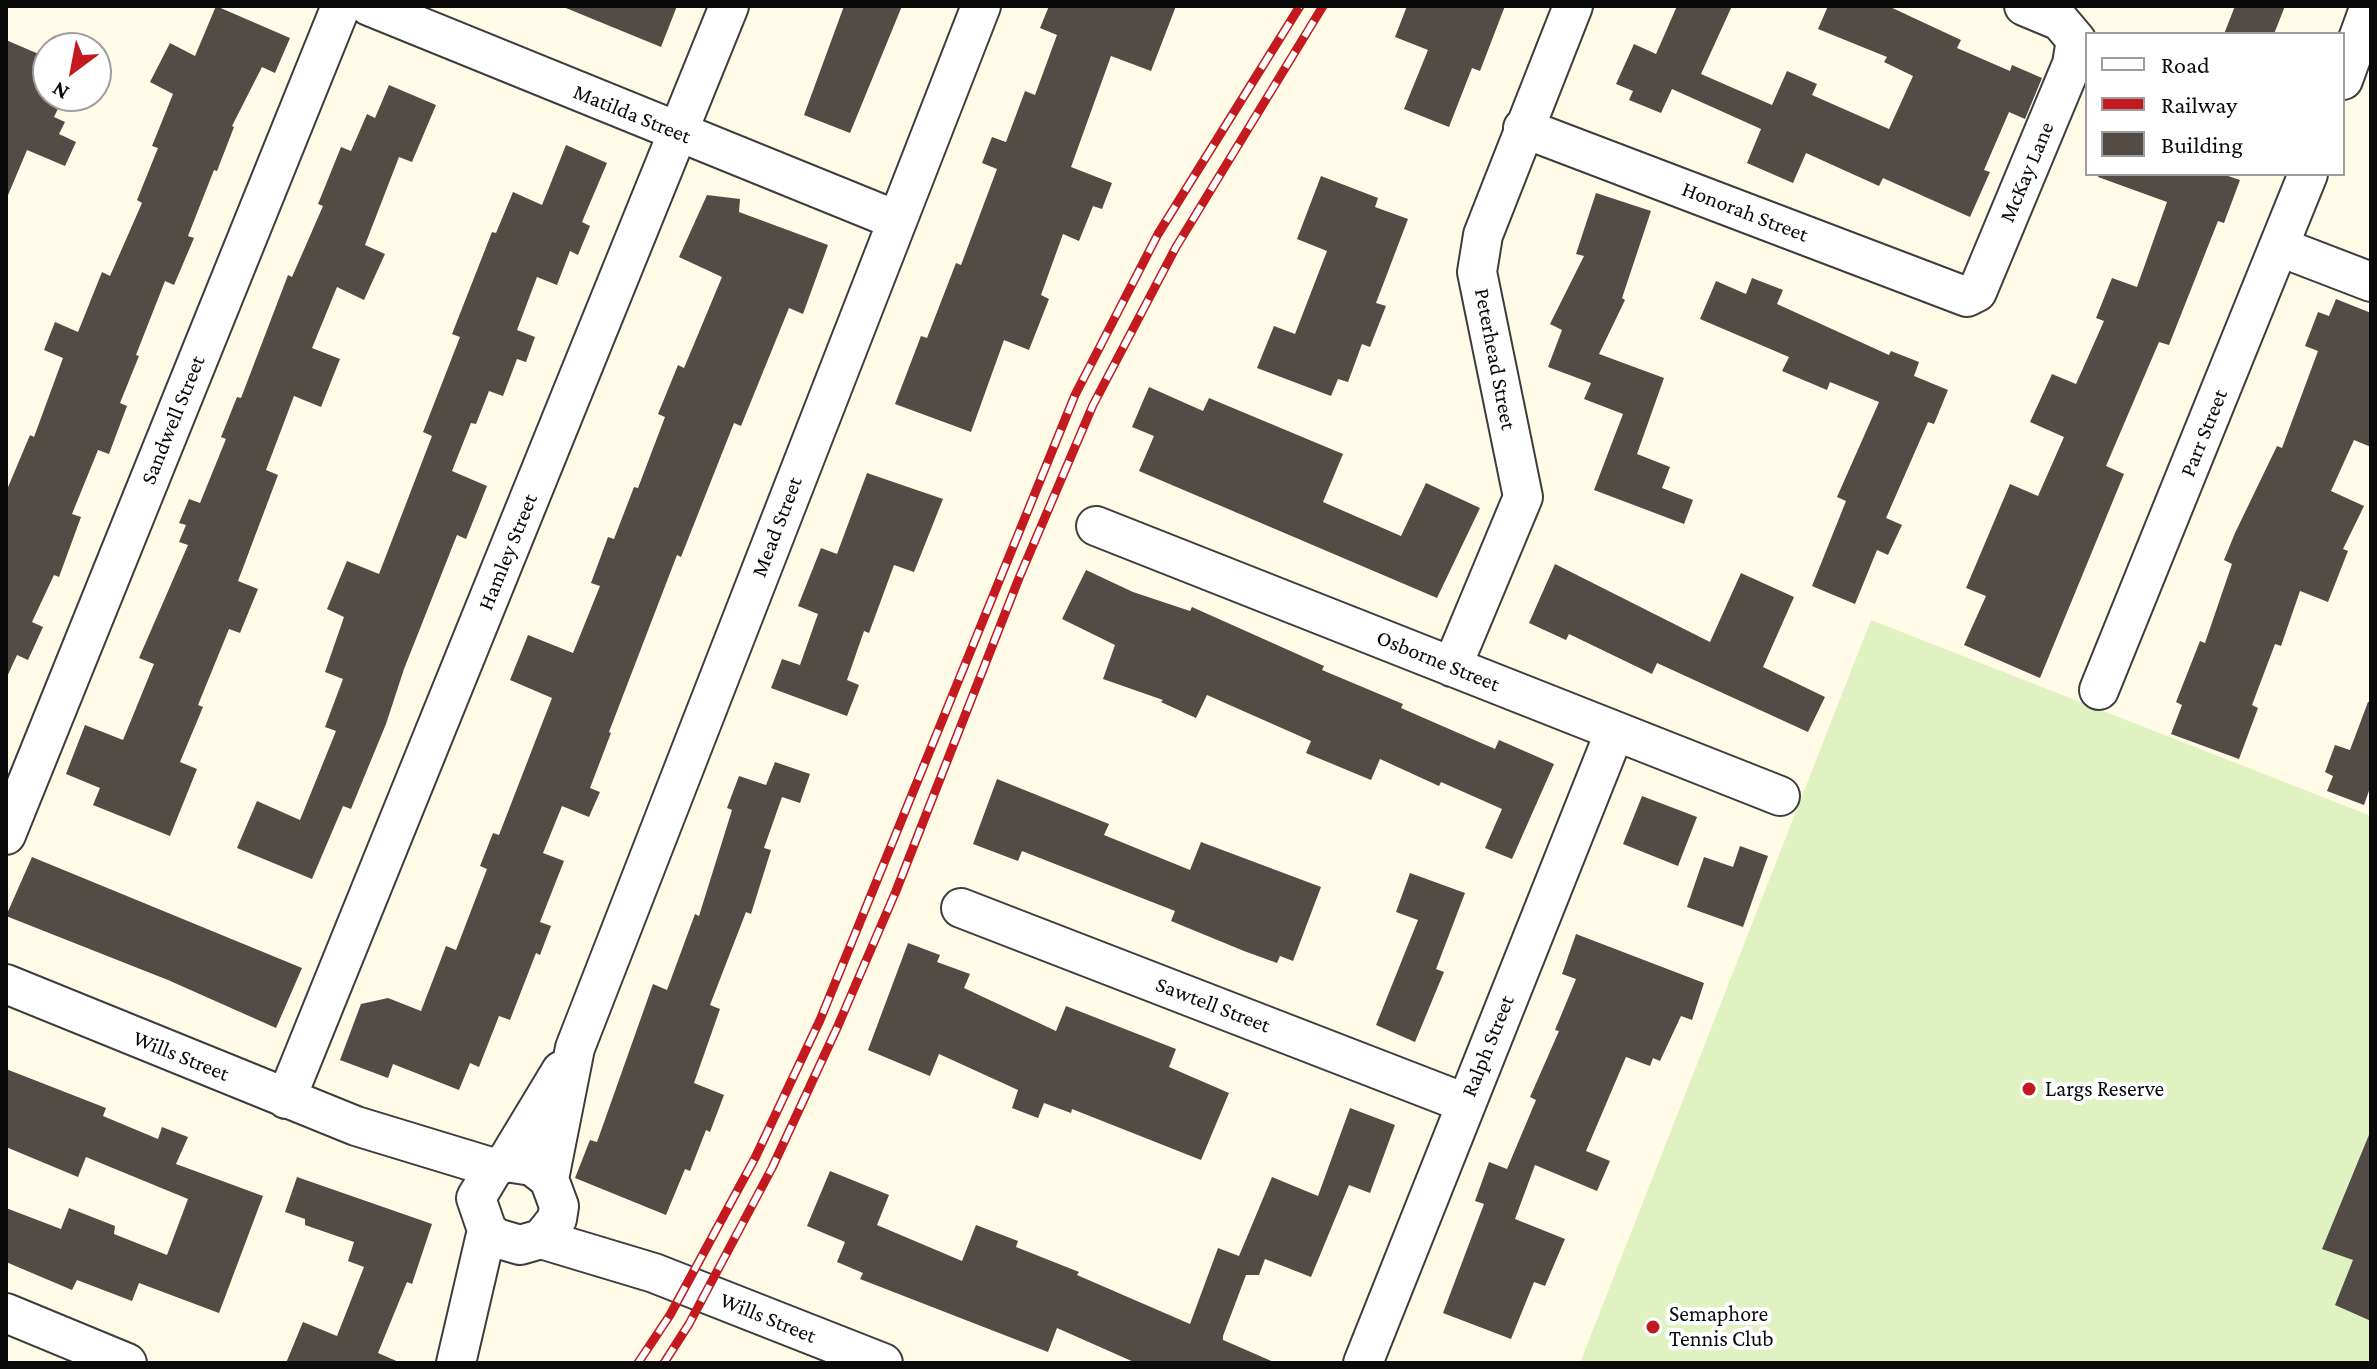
<!DOCTYPE html>
<style>
body{margin:0}
#map{position:relative;width:2377px;height:1369px;overflow:hidden;background:#fffbe7;font-family:"Crimson Pro",serif}
canvas{display:block}
.frame{position:absolute;inset:0;border:8px solid #0a0a0a;pointer-events:none}
.legend{position:absolute;left:2085px;top:32px;width:260px;height:144px;box-sizing:border-box;background:#fff;border:2px solid #9d9d9d;margin:0;padding:10px 14px;list-style:none;font-size:24px;color:#0a0a0a}
.legend li{display:flex;align-items:center;gap:16px;height:40px}
.legend b{width:40px;border:2px solid #9d9d9d}
.north{position:absolute;left:32px;top:32px;width:80px;height:80px;box-sizing:border-box;background:#fff;border:2px solid #9d9d9d;border-radius:50%;rotate:212deg;font-size:22px;font-weight:700;line-height:32px;text-align:center;color:#0a0a0a}
.north::after{content:'';display:block;margin:auto;width:28px;height:36px;background:#c21a1f;clip-path:polygon(50% 0,100% 100%,50% 72%,0 100%)}
</style>
<div id="map">
<canvas width="2377" height="1369"></canvas>
<div class="frame"></div>
<ul class="legend">
<li><b style="height:10px;background:#fff"></b>Road</li>
<li><b style="height:10px;background:#c21a1f"></b>Railway</li>
<li><b style="height:22px;background:#534b46"></b>Building</li>
</ul>
<div class="north">N</div>
</div>
<script>
const ctx = document.querySelector('canvas').getContext('2d');
ctx.lineJoin = 'round';
function fillPath(path, color) {
  ctx.fillStyle = color;
  ctx.fill(path, 'evenodd');
}
function shape(rows) {
  const path = new Path2D();
  for (const r of rows) {
    path.moveTo(r[0], r[1]);
    for (let i = 2; i < r.length; i += 2) path.lineTo(r[i], r[i + 1]);
  }
  return path;
}
function trace(path, color, width, dash) {
  ctx.strokeStyle = color;
  ctx.lineWidth = width;
  ctx.lineCap = dash ? 'butt' : 'round';
  ctx.setLineDash(dash || []);
  ctx.stroke(path);
}
function write(font, color, halo, rows, align = 'center') {
  ctx.font = font + ' "Crimson Pro",serif';
  ctx.lineWidth = 8;
  ctx.setLineDash([]);
  ctx.textBaseline = 'middle';
  ctx.strokeStyle = halo;
  ctx.fillStyle = color;
  for (const [text, x, y, turn = 0] of rows) {
    ctx.save();
    ctx.translate(x, y);
    ctx.rotate((+turn || 0) * Math.PI / 180);
    ctx.textAlign = isNaN(turn) ? turn : align;
    if (halo) ctx.strokeText(text, 0, 0);
    ctx.fillText(text, 0, 0);
    ctx.restore();
  }
}
const pitch = shape([
 [1871,620,2371,816,2371,1363,1580,1363]
]);
const building = shape([
 [216,6,290,38,275,73,262,67,232,126,234,127,217,171,214,170,188,236,194,238,174,285,165,281,136,355,139,356,120,403,127,406,109,454,98,450,72,514,81,517,59,577,54,575,32,622,43,627,28,660,17,655,6,679,6,492,30,435,34,437,63,358,44,350,55,322,78,332,102,272,110,276,142,203,137,200,158,148,152,146,173,94,150,82,170,43,195,56],
 [561,6,677,6,661,47],
 [844,6,902,6,850,133,804,115],
 [1049,6,1176,6,1151,71,1111,56,1071,167,1112,183,1102,209,1093,206,1079,241,1063,234,1041,295,1049,299,1029,350,1004,340,971,432,895,404,921,336,927,338,956,263,961,265,997,169,982,163,992,137,1006,142,1025,91,1035,95,1057,35,1040,28],
 [1407,6,1505,6,1480,71,1472,68,1449,127,1404,109,1428,50,1395,37],
 [1677,6,1732,6,1701,74,1772,105,1787,71,1817,84,1812,95,1889,129,1913,76,1884,62,1887,57,1818,29,1828,6,1888,6,1961,40,1957,48,2010,71,2012,65,2042,78,2025,119,2009,112,1984,170,1990,172,1970,217,1883,178,1879,186,1806,153,1793,183,1747,163,1761,129,1672,89,1661,113,1629,100,1633,91,1616,84,1634,44,1656,54],
 [2235,6,2285,6,2274,34,2224,34],
 [6,40,48,58,48,96,64,96,54,117,65,122,59,134,76,142,65,166,27,150,6,200],
 [389,85,436,105,412,162,399,157,365,245,385,254,364,300,337,287,312,348,340,359,321,407,294,396,266,470,278,475,238,581,258,589,240,633,229,629,198,705,203,707,180,762,197,769,170,836,93,805,100,788,66,774,85,725,123,740,154,664,139,658,188,545,179,542,186,525,179,523,189,499,200,503,226,439,221,437,237,397,241,398,288,275,292,277,323,206,318,204,341,147,351,151,367,114,375,118],
 [566,145,607,163,582,222,590,226,578,255,570,251,557,285,537,277,517,330,535,337,526,362,517,359,503,396,489,391,476,424,471,423,452,471,487,486,466,539,457,535,404,669,386,724,351,809,343,806,312,879,237,848,257,801,300,820,336,731,325,727,343,679,325,672,344,617,327,609,347,561,379,574,432,436,423,432,460,337,452,334,492,232,496,233,513,192,542,205],
 [2099,174,2222,174,2240,180,2224,223,2218,221,2169,345,2159,342,2106,466,2124,474,2040,678,1964,645,1986,596,1966,588,2010,484,2038,496,2064,437,2030,422,2052,374,2076,384,2104,321,2096,318,2112,278,2137,287,2167,202,2098,177],
 [1321,176,1378,198,1375,207,1408,219,1376,303,1386,306,1370,347,1362,344,1348,382,1338,379,1331,396,1257,368,1274,326,1295,334,1327,251,1297,239],
 [1596,193,1651,211,1622,298,1625,300,1599,354,1664,378,1637,454,1670,467,1662,488,1693,500,1684,524,1594,490,1623,414,1584,399,1591,383,1548,367,1562,330,1550,324,1584,256,1576,254],
 [707,195,740,199,739,212,828,245,803,314,789,308,741,426,734,423,681,557,677,555,609,732,611,733,590,788,600,792,589,817,562,806,543,853,564,861,540,922,551,926,540,955,536,953,510,1020,499,1016,479,1067,470,1063,459,1090,393,1064,388,1078,340,1060,361,1004,388,998,421,1011,446,946,456,950,487,869,480,866,493,833,499,835,552,698,510,680,528,635,573,653,600,586,591,583,608,537,614,539,634,487,638,488,665,417,658,414,678,365,684,368,722,277,679,257],
 [1752,278,1783,290,1777,304,1889,355,1891,351,1919,362,1914,376,1948,390,1934,424,1928,422,1886,518,1902,525,1888,555,1877,550,1855,604,1812,586,1846,501,1837,497,1879,402,1830,382,1827,390,1782,371,1789,357,1700,319,1716,281,1746,294],
 [2336,299,2371,313,2371,447,2354,440,2331,491,2364,506,2343,549,2348,551,2328,602,2300,591,2281,646,2275,644,2252,705,2258,708,2239,759,2171,734,2182,705,2176,702,2200,641,2205,643,2232,564,2224,560,2235,533,2277,446,2282,448,2318,351,2305,346,2318,312,2329,316],
 [1149,387,1203,411,1209,398,1343,454,1323,502,1401,536,1426,483,1480,508,1437,598,1139,471,1154,436,1132,427],
 [867,473,943,499,914,572,894,565,869,633,864,631,847,680,859,685,847,716,771,688,782,659,800,665,818,614,798,606,821,548,837,554],
 [1555,564,1710,642,1741,573,1794,597,1763,667,1825,697,1808,732,1657,663,1652,674,1569,634,1566,640,1529,623],
 [1086,570,1133,592,1190,611,1192,607,1324,666,1322,670,1403,704,1401,708,1495,749,1499,740,1554,764,1512,859,1485,848,1502,809,1441,782,1439,786,1380,759,1371,780,1306,753,1311,741,1207,695,1196,718,1161,702,1163,700,1103,679,1115,645,1062,619],
 [2368,702,2371,702,2371,785,2364,805,2327,791,2333,776,2325,772,2335,745,2350,750],
 [775,762,810,774,800,803,782,797,764,848,771,850,751,914,746,912,710,1005,720,1009,694,1083,724,1095,710,1132,706,1130,690,1171,685,1169,666,1215,575,1178,590,1140,597,1142,653,984,667,990,695,914,699,916,732,810,727,808,739,776,766,785],
 [997,779,1109,824,1104,835,1190,870,1201,842,1321,887,1293,961,1280,956,1277,963,1244,951,1171,921,1175,911,1022,851,1018,861,973,844],
 [1642,796,1697,817,1678,866,1623,844],
 [1740,846,1768,856,1743,927,1687,907,1704,857,1733,867],
 [32,857,302,968,276,1028,168,980,6,916],
 [1410,873,1465,893,1436,969,1444,972,1415,1042,1376,1025,1418,920,1396,912],
 [1576,934,1704,983,1692,1020,1681,1016,1660,1061,1653,1058,1650,1066,1626,1057,1586,1151,1610,1161,1597,1191,1535,1165,1515,1219,1565,1239,1545,1286,1534,1282,1511,1339,1443,1313,1484,1204,1475,1201,1489,1162,1507,1169,1536,1100,1530,1097,1559,1031,1555,1030,1576,979,1562,974],
 [908,943,940,955,937,962,970,974,964,988,1056,1031,1066,1006,1176,1049,1169,1067,1229,1093,1201,1160,1072,1109,1071,1113,1044,1103,1038,1118,1012,1108,1018,1090,939,1054,930,1076,868,1050],
 [6,1069,106,1108,103,1116,158,1139,162,1127,188,1137,176,1164,263,1196,219,1313,139,1283,132,1301,77,1280,72,1290,6,1262,6,1208,61,1229,69,1208,115,1226,114,1234,167,1255,188,1199,86,1157,78,1177,6,1147],
 [1350,1108,1395,1125,1370,1193,1349,1185,1311,1277,1265,1259,1259,1275,1246,1275,1223,1336,1223,1340,1276,1363,1136,1363,1057,1328,1048,1352,860,1279,863,1273,837,1262,845,1242,807,1226,830,1171,889,1195,877,1225,962,1261,976,1225,1018,1241,1016,1247,1079,1272,1077,1275,1190,1324,1218,1248,1239,1256,1272,1177,1318,1196],
 [2371,1130,2371,1321,2335,1305,2353,1260,2322,1249],
 [297,1177,432,1224,412,1284,407,1282,378,1353,401,1363,286,1363,303,1322,337,1336,364,1267,348,1261,354,1242,305,1225,305,1219,285,1212]
]);
const minor = shape([
 [369,6,896,220],
 [2343,80,2370,6],
 [1523,128,1967,297,1977,292,2072,64,2076,40,2060,21,2024,6],
 [2280,247,2371,282],
 [1096,526,1780,796],
 [1452,667,1523,497,1477,272,1483,235,1573,6],
 [2099,690,2308,174],
 [6,835,341,6],
 [961,908,1465,1103],
 [6,984,356,1126,494,1168],
 [286,1099,729,6],
 [506,1162,532,1166,549,1179,559,1206,557,1219,541,1239,520,1245,496,1238,487,1230,476,1198,494,1168,506,1162],
 [506,1162,561,1071],
 [549,1179,575,1048,981,6],
 [541,1239,654,1273,883,1363],
 [6,1313,127,1363],
 [456,1363,487,1230],
 [1363,1363,1615,731]
]);
const rail = shape([
 [638,1363,670,1315,755,1158,820,1020,1075,395,1158,234,1300,6],
 [664,1363,689,1324,772,1168,837,1028,896,891,1019,578,1093,405,1176,247,1323,6]
]);
const markers = [
 [2029,1089,8,"#c21a1f"],
 [1653,1327,8,"#c21a1f"]
];
const streetNames = [
 ["Matilda Street",632,114,22],
 ["McKay Lane",2027,172,-67],
 ["Honorah Street",1745,212,21],
 ["Peterhead Street",1495,359,79],
 ["Sandwell Street",173,420,-68],
 ["Parr Street",2204,433,-68],
 ["Mead Street",777,527,-69],
 ["Hamley Street",508,552,-68],
 ["Osborne Street",1438,661,22],
 ["Sawtell Street",1213,1005,21],
 ["Ralph Street",1488,1046,-68],
 ["Wills Street",181,1056,22],
 ["Wills Street",768,1318,22]
];
const poiNames = [
 ["Largs Reserve",2045,1089],
 ["Semaphore",1669,1314],
 ["Tennis Club",1669,1339]
];
fillPath(pitch, '#e0f2c1');
fillPath(building, '#534b46');
trace(minor, '#3d3d3d', 42);
trace(minor, '#fff', 38);
trace(rail, '#c21a1f', 9);
trace(rail, '#fff', 6, [18]);
for (const [x, y, r, color] of markers) {
  const dot = new Path2D();
  dot.arc(x, y, r, 0, 2 * Math.PI);
  ctx.fillStyle = color;
  ctx.fill(dot);
  trace(dot, '#fff', 3);
}
write('22px', '#0a0a0a', '#fff', streetNames);
write('22px', '#0a0a0a', '#fff', poiNames, 'left');
</script>
